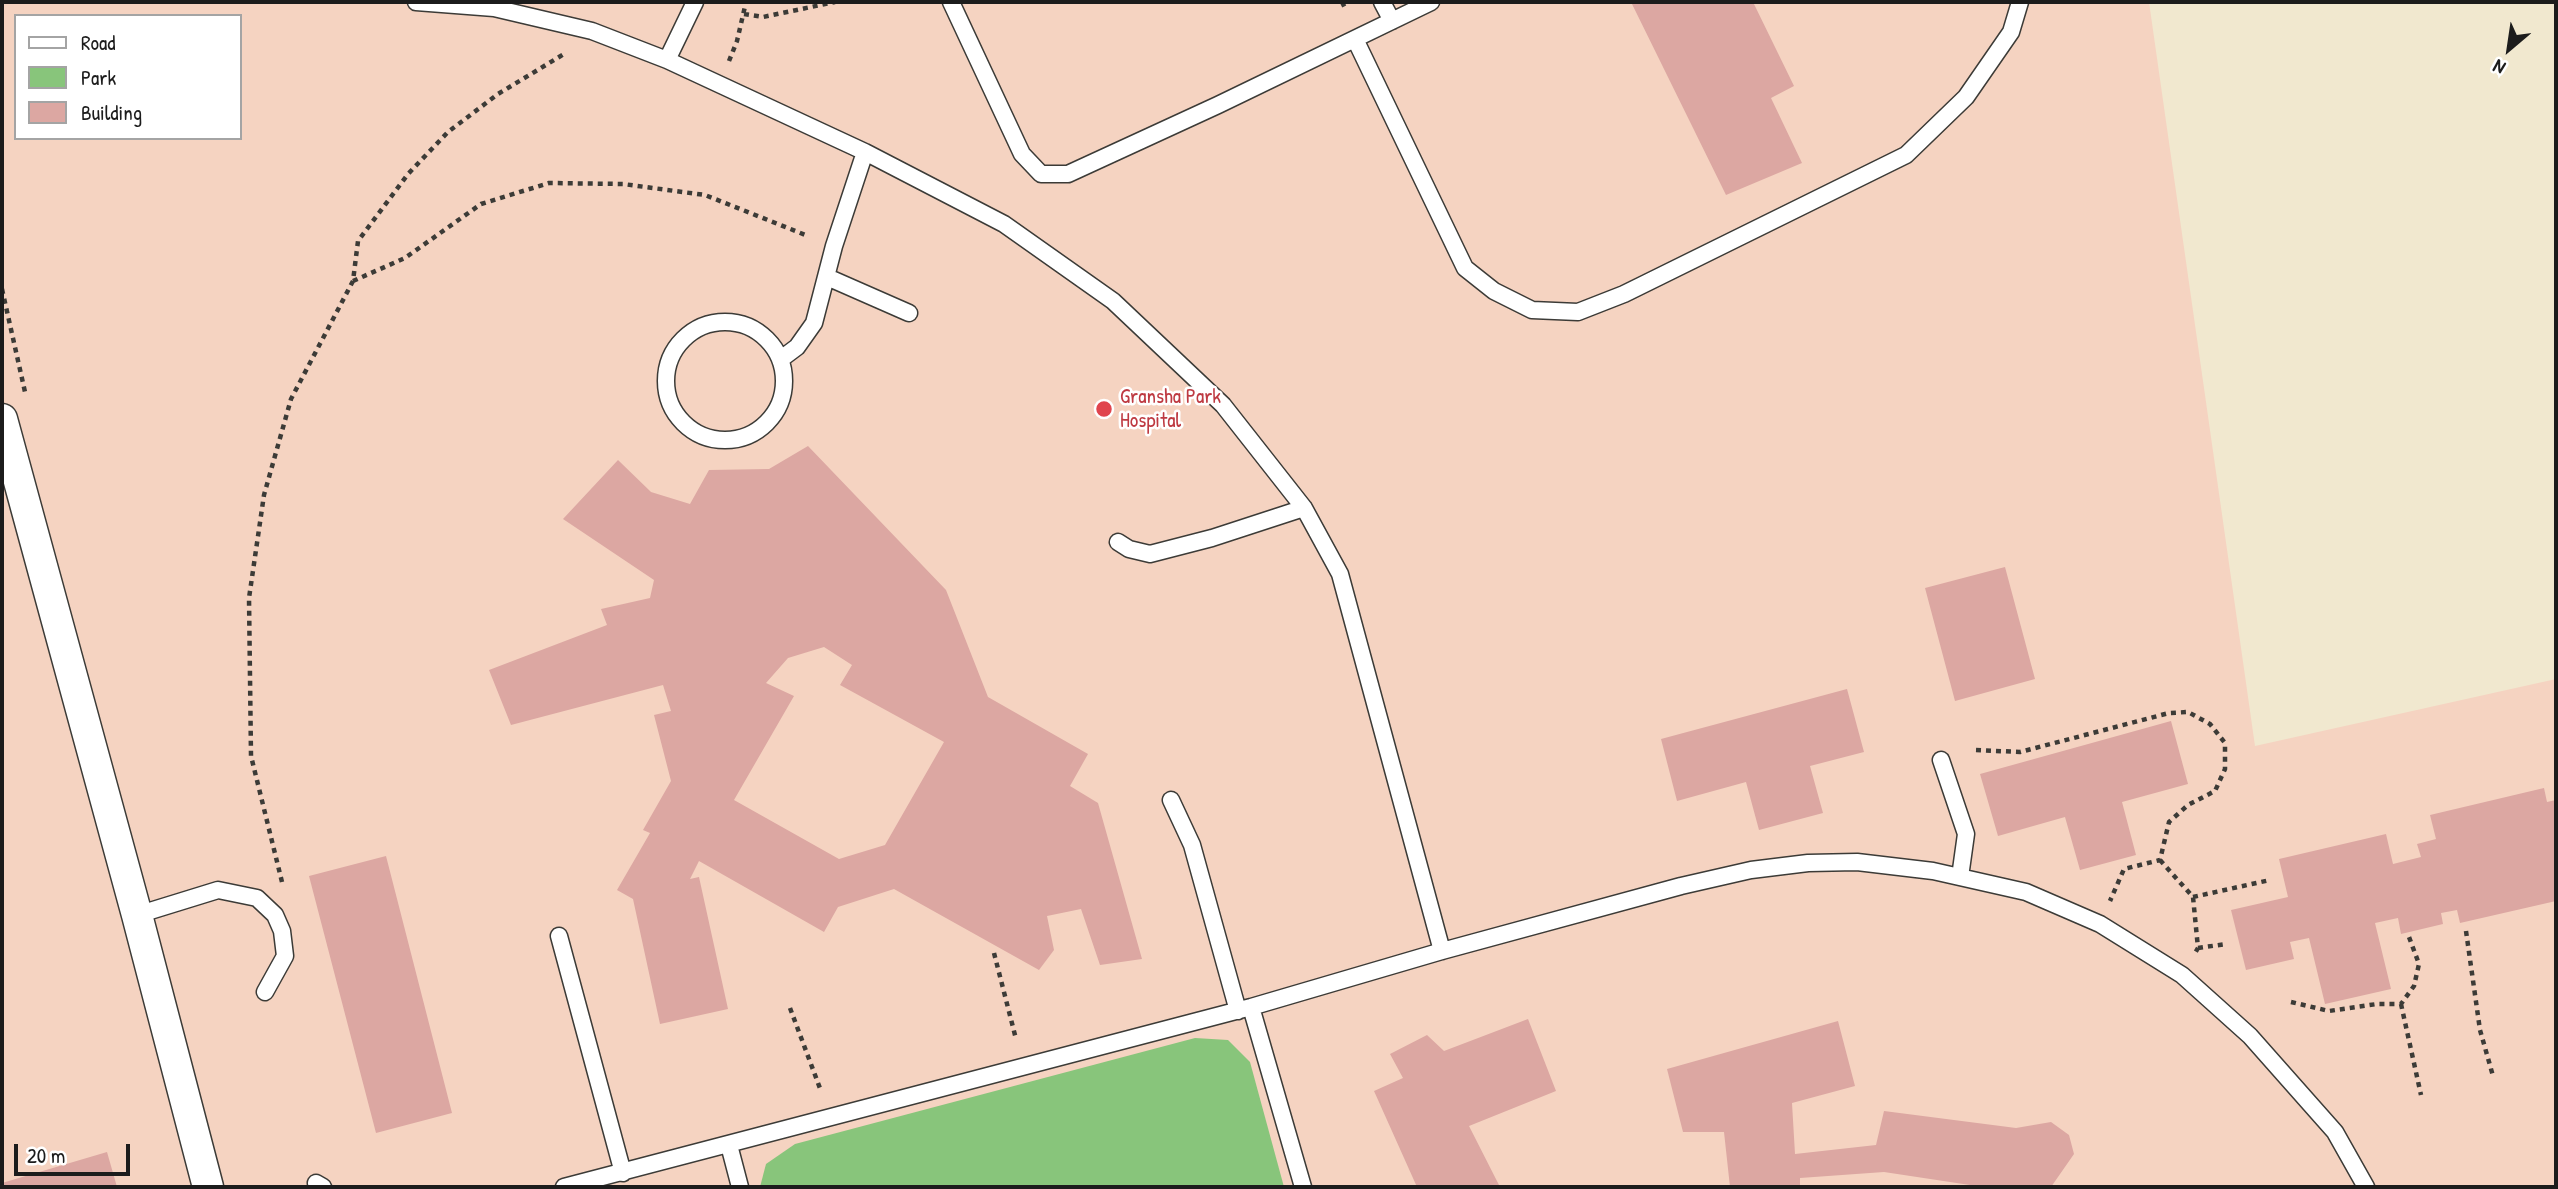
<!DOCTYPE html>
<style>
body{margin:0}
#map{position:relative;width:2558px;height:1189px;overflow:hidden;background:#f1e8cf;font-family:"Patrick Hand",sans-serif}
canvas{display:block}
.frame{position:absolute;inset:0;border:4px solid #1c1c1c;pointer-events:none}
.legend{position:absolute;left:14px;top:14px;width:228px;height:126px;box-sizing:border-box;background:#fff;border:2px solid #a4a4a4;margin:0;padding:9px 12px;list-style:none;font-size:21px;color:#1c1c1c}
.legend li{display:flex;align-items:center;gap:14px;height:35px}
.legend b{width:35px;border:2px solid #a4a4a4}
.north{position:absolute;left:2474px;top:14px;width:70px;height:70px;-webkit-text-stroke:5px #fff;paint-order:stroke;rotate:209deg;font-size:19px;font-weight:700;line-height:28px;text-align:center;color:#1c1c1c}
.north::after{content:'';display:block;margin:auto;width:24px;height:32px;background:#1c1c1c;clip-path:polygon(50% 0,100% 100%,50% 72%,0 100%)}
.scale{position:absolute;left:14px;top:1144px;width:116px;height:32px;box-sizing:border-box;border:4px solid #1c1c1c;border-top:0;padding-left:9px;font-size:21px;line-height:24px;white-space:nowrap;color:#1c1c1c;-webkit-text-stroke:5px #fff;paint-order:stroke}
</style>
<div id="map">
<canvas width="2558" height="1189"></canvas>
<div class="frame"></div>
<ul class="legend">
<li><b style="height:9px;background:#fff"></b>Road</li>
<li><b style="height:19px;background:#88c57b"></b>Park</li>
<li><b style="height:19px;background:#dca7a2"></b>Building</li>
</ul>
<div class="north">N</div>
<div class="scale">20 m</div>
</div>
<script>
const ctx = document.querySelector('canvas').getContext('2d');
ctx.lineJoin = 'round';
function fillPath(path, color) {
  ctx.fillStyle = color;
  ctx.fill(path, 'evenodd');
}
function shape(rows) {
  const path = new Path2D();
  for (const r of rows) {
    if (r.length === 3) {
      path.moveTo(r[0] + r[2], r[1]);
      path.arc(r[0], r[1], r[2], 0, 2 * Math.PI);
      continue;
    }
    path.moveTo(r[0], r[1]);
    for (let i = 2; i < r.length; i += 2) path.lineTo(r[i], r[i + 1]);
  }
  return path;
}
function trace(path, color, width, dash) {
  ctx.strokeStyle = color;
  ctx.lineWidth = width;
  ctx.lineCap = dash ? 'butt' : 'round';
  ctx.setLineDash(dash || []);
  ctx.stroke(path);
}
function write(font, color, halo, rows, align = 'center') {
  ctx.font = font + ' "Patrick Hand",sans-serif';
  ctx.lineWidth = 5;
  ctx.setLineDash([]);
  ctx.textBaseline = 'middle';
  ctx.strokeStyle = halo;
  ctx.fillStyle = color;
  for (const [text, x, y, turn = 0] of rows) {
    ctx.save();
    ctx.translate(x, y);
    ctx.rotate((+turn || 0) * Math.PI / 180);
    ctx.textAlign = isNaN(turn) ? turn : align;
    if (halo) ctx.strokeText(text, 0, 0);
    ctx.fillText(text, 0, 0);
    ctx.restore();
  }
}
const built = shape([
 [2,2,2149,2,2255,746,2556,679,2556,1187,2,1187],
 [16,16,240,16,240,138,16,138]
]);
const green = shape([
 [1195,1038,1228,1040,1250,1062,1284,1187,760,1187,766,1164,795,1144]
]);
const building = shape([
 [1631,2,1753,2,1794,86,1771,98,1802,163,1726,195],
 [808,446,946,590,988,697,1088,754,1070,786,1098,803,1142,959,1100,965,1081,909,1047,916,1054,950,1039,970,894,889,838,907,824,932,699,861,690,879,699,877,728,1009,660,1024,633,899,617,890,650,833,643,830,671,781,654,715,671,711,663,685,511,725,489,670,607,625,601,609,650,598,654,580,563,519,618,460,651,492,690,504,709,470,769,469],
 [824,647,852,665,840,685,944,742,885,845,839,859,734,800,794,696,766,683,788,658],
 [2005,567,2035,679,1955,701,1925,588],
 [1847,689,1864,752,1810,766,1823,813,1759,830,1746,782,1677,801,1661,739],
 [2171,721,2188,784,2122,802,2136,855,2080,870,2065,817,1998,836,1980,774],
 [2544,788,2547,802,2556,800,2556,901,2460,923,2457,910,2441,913,2443,924,2401,934,2398,918,2375,923,2391,989,2325,1004,2309,938,2290,942,2294,959,2246,970,2231,910,2288,897,2279,859,2386,834,2393,864,2421,857,2417,844,2436,839,2430,815],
 [386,856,452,1113,376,1133,309,876],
 [1528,1019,1556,1091,1469,1126,1500,1187,1417,1187,1374,1091,1403,1078,1390,1054,1427,1035,1444,1051],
 [1838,1021,1855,1086,1792,1103,1795,1154,1876,1145,1884,1111,2016,1128,2051,1122,2069,1135,2074,1154,2051,1187,1983,1187,1884,1172,1800,1178,1800,1187,1730,1187,1724,1132,1683,1132,1667,1069],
 [107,1152,117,1187,2,1187,2,1183]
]);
const path = shape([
 [1342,2,1345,8],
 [744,14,763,17,835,2],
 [729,61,737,41,746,2],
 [353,281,405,258,481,204,549,183,623,184,705,195,808,236],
 [2,289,25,392],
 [1976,750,2020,752,2169,713,2188,712,2210,724,2225,743,2225,769,2215,791,2188,805,2169,822,2160,860,2124,869,2110,901],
 [2160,860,2193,897,2198,948,2195,953],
 [282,882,251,756,249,598,264,495,291,399,353,281,358,241,408,174,448,132,498,94,564,54],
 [2193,897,2270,880],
 [2466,931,2480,1030,2493,1076],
 [2198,948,2226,944],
 [994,953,1016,1039],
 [2291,1002,2329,1011,2377,1004,2401,1004,2414,986,2419,964,2409,937],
 [2401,1004,2421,1095],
 [790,1008,821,1091]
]);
const service = shape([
 [416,2,494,8,592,31,667,60,865,152,1004,224,1113,301,1223,405,1304,508,1340,574,1442,951],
 [951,2,1022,154,1041,174,1068,174,1218,105,1431,2],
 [1382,2,1392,21],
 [1355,39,1465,268,1494,291,1532,310,1578,312,1624,294,1906,155,1966,97,2011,32,2020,2],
 [667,60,695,2],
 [827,277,909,313],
 [725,381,59],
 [781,359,797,347,814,323,834,246,865,152],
 [1118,542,1129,549,1150,554,1212,538,1304,508],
 [1941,760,1966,834,1960,877],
 [1171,800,1192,845,1238,1011],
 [137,915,218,890,257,898,275,915,282,931,285,956,265,992],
 [559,936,623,1173],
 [1251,1007,1303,1187],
 [729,1145,740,1187],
 [316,1183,323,1187],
 [564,1187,1251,1007,1442,951,1681,886,1751,870,1808,863,1857,862,1933,871,2026,892,2100,924,2182,975,2250,1036,2335,1132,2366,1187]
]);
const minor = shape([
 [2,419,137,915,208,1187]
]);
const markers = [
 [1104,409,9,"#e0444e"]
];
const healthNames = [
 ["Gransha Park",1120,397],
 ["Hospital",1120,421]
];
fillPath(built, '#f5d3c1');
fillPath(green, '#88c57b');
fillPath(building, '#dca7a2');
trace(service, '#3c3b37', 19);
trace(minor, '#3c3b37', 33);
trace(path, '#3c3b37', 4.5, [5, 5]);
trace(service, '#fff', 16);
trace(minor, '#fff', 30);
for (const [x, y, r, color] of markers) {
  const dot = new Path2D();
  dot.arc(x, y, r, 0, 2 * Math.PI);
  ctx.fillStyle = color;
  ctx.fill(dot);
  trace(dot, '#fff', 2.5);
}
write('21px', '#be3a42', '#fff', healthNames, 'left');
</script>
